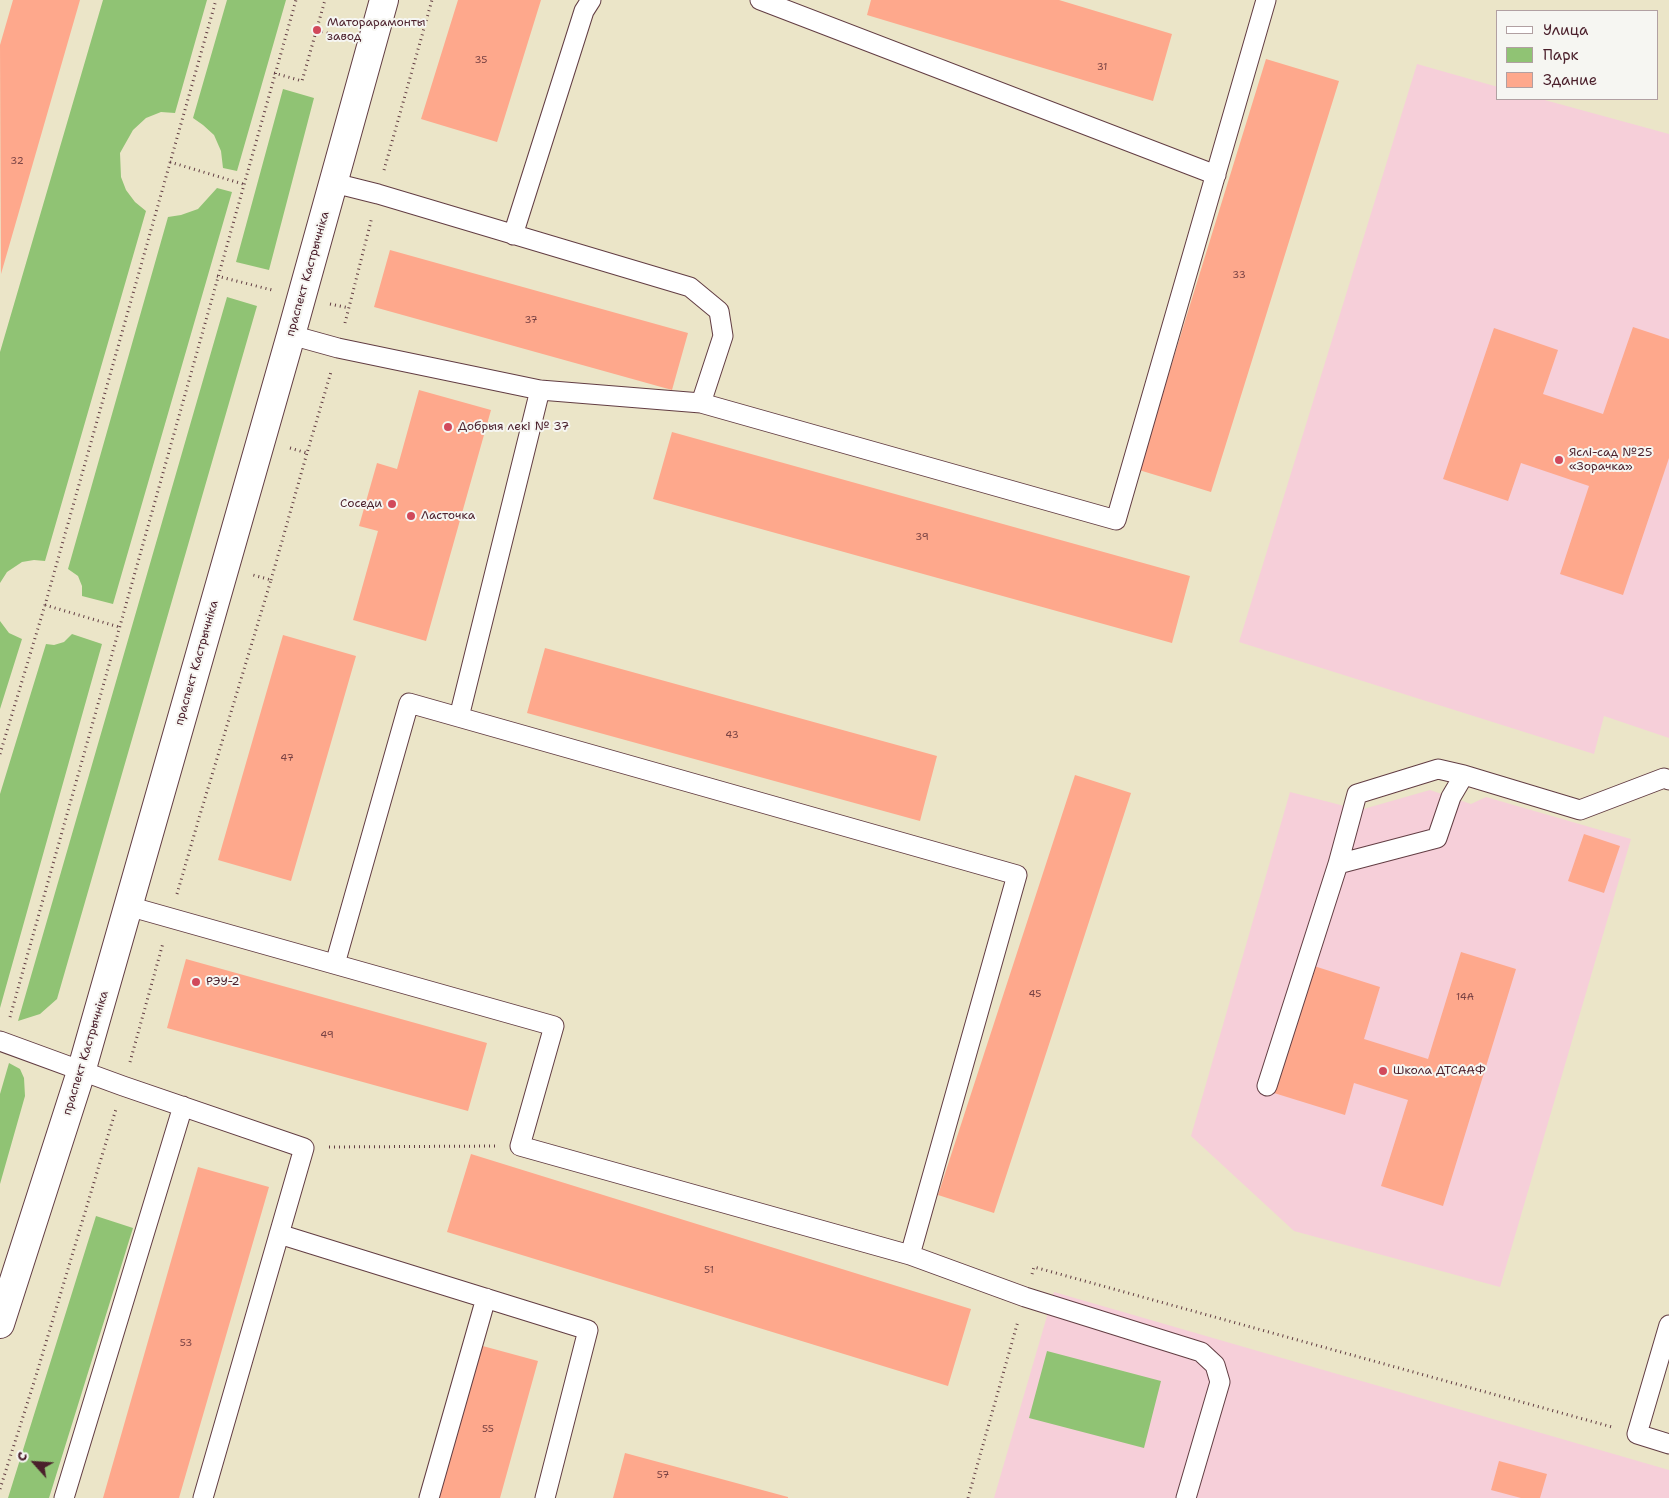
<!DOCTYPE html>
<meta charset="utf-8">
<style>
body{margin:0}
#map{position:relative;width:1669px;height:1498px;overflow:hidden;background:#ebe5c8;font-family:"Shantell Sans",sans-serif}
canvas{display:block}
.legend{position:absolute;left:1496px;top:10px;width:162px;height:90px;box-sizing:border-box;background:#f6f6f2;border:1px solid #b1a0a2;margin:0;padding:6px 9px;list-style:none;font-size:15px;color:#4a1f2b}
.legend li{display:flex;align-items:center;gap:10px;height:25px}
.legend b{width:25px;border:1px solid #b1a0a2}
.north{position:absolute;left:10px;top:1438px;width:50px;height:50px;-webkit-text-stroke:4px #f6f6f2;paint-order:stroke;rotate:296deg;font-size:14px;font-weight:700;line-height:20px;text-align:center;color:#4a1f2b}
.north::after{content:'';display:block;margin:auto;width:18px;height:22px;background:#4a1f2b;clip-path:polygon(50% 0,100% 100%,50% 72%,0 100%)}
</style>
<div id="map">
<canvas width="1669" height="1498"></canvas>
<ul class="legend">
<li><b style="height:6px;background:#fff"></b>Улица</li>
<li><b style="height:14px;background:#90c374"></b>Парк</li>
<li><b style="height:14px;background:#fea88c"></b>Здание</li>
</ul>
<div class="north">С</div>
</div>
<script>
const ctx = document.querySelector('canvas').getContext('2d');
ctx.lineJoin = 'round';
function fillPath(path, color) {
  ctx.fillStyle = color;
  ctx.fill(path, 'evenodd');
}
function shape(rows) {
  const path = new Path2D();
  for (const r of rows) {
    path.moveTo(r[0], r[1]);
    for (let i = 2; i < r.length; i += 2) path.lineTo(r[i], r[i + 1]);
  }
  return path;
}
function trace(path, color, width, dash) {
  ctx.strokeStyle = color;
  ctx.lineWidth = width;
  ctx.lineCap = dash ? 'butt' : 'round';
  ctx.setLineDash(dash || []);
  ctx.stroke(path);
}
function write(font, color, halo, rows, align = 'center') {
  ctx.font = font + ' "Shantell Sans",sans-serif';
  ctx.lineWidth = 4;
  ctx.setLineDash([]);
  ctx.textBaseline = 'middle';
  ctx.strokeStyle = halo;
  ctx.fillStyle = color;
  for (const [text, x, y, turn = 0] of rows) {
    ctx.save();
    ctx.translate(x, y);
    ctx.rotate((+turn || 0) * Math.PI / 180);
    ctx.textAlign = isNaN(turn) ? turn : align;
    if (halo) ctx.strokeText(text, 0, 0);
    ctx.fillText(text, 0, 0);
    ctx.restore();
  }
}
const built = shape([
 [1417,64,1498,87,1498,99,1541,99,1669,134,1669,738,1604,716,1594,754,1239,642],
 [1430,790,1471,804,1486,797,1631,839,1500,1287,1294,1231,1191,1136,1290,792,1360,810],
 [1054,1292,1669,1470,1669,1498,994,1498]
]);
const green = shape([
 [103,0,207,0,175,113,161,112,146,118,133,130,120,153,121,177,126,190,135,202,146,211,45,561,34,560,22,562,7,572,0,583,0,352],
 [227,0,286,0,237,171,223,168,221,151,214,135,203,125,193,118],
 [283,89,314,98,269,270,236,262],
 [217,188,232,192,113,604,82,596,82,586,78,576,68,569,168,217,181,215,198,209],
 [227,297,257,306,57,999,40,1014,18,1021],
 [0,621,9,633,22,639,0,709],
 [72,634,102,644,0,1008,0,794,46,644,54,645,64,642],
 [9,1063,20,1069,24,1078,25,1096,0,1184,0,1094],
 [96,1216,133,1228,49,1498,8,1498],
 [1047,1351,1161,1381,1144,1448,1029,1418]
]);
const building = shape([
 [13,0,80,0,1,274,0,45],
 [458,0,541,0,497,142,421,119],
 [871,0,1059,0,1172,34,1153,101,867,15],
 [1266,59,1339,81,1211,492,1139,470],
 [390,250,688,333,672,390,374,307],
 [1633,327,1669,339,1669,458,1623,595,1560,574,1589,486,1521,463,1508,501,1443,479,1494,328,1558,350,1543,394,1603,414],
 [419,390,491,410,426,641,353,620,378,531,359,526,377,463,397,469],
 [672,432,1190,576,1172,643,653,499],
 [283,635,356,656,291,881,218,860],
 [545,648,937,756,920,821,527,713],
 [1075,775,1131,793,994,1213,938,1195],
 [1584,834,1620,846,1604,893,1568,881],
 [1461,952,1516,969,1443,1206,1381,1186,1408,1100,1354,1083,1345,1115,1274,1093,1314,966,1380,987,1364,1039,1428,1059],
 [186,959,487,1043,468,1111,167,1028],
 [471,1154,971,1309,948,1386,447,1232],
 [198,1167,269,1187,179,1498,103,1498],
 [479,1345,538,1361,500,1498,437,1498],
 [625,1453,788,1497,788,1498,613,1498],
 [1499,1461,1547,1474,1540,1498,1521,1498,1491,1490]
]);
const path = shape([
 [317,30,343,38],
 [274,73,302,81,325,0],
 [170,162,243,184],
 [384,170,432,0],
 [217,276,272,290],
 [330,304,349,308],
 [345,323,372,217],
 [290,448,307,453,331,372],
 [271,580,307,453],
 [45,605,119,627],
 [0,754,45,605,216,0],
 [177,894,199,818,271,580,253,575],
 [10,1017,296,0],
 [130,1062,163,943],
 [329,1147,496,1146],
 [1032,1274,1034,1267,1612,1427],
 [0,1489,35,1379,116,1109],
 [968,1498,1018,1321]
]);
const lane = shape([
 [760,0,1216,175],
 [334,183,378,194,690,287,719,311,723,336,701,403,1116,520,1266,0],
 [513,235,584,11,591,0],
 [291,335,338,348,540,390,701,403],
 [459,717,540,390],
 [1338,864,1357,794,1438,769,1464,775],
 [128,906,554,1026,520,1146,910,1255,1017,875,409,703,335,964],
 [0,1041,123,1086,304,1148,203,1498],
 [1267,1086,1338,864,1437,838,1451,797,1464,775,1580,810,1664,778,1669,780],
 [279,1234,588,1330,545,1498],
 [910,1255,1025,1297,1201,1352,1215,1365,1220,1382,1186,1498],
 [1669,1325,1637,1434,1669,1444],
 [64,1498,183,1106],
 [429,1498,486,1298]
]);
const secondary = shape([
 [0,1324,81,1072,291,335,384,0]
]);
const markers = [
 [317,30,5,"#d1495b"],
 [448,427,5,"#d1495b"],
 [1559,460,5,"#d1495b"],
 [392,504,5,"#d1495b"],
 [411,516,5,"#d1495b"],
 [196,982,5,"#d1495b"],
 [1383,1071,5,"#d1495b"]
];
const numberNames = [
 ["35",481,60],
 ["31",1102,67],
 ["32",17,161],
 ["33",1239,275],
 ["37",531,320],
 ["39",922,537],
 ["43",732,735],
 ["47",287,758],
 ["45",1035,994],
 ["14А",1465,997],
 ["49",327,1035],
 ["51",709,1270],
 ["53",186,1343],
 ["55",488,1429],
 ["57",663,1475]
];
const poiNames = [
 ["Маторарамонты",327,23],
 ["завод",327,37],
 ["Добрыя лекі № 37",458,427],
 ["Яслі-сад №25",1569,453],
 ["«Зорачка»",1569,467],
 ["Соседи",382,504,"right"],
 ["Ласточка",421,516],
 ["РЭУ-2",206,982],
 ["Школа ДТСААФ",1393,1071]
];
const streetNames = [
 ["праспект Кастрычніка",308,274,-74],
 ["праспект Кастрычніка",197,663,-74],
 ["праспект Кастрычніка",86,1053,-73]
];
fillPath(built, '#f6cfd9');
fillPath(green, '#90c374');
fillPath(building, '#fea88c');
trace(lane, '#623d43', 21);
trace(secondary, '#623d43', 30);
trace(path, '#623d43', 3, [1, 4]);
trace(lane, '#fff', 19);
trace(secondary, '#fff', 28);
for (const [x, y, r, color] of markers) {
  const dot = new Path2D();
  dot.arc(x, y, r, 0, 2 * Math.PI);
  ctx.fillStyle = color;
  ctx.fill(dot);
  trace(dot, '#f6f6f2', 2);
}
write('10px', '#774143', null, numberNames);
write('12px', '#4a1f2b', '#f6f6f2', poiNames, 'left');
write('12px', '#4a1f2b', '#f6f6f2', streetNames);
</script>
